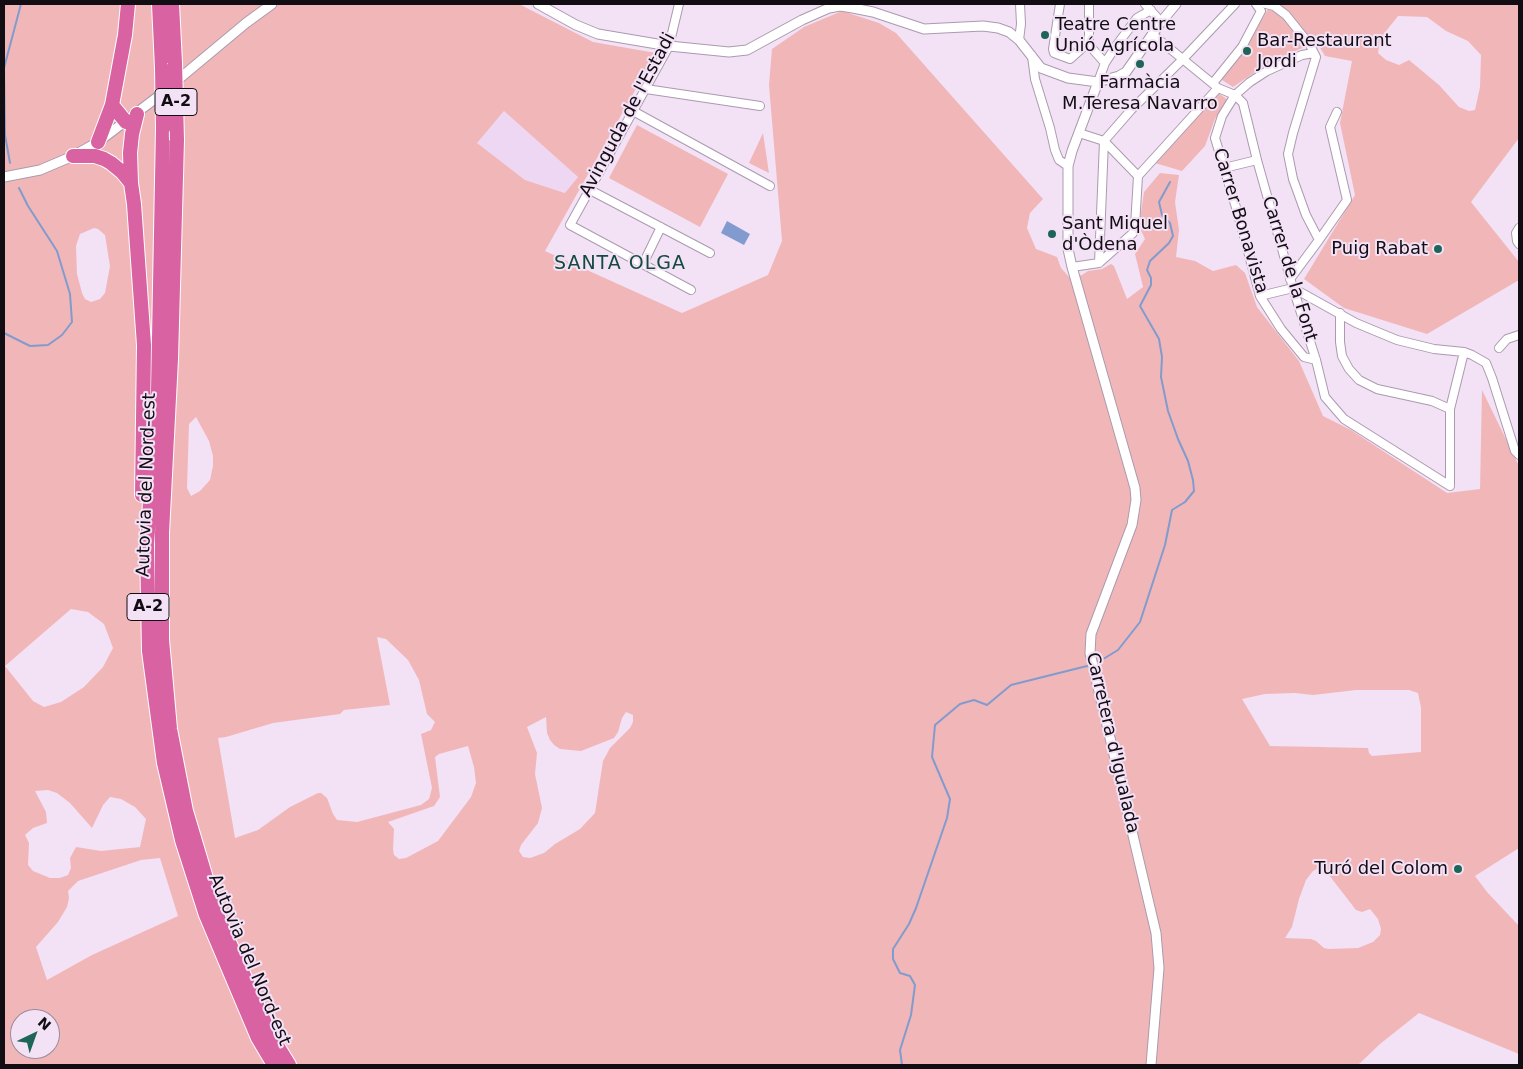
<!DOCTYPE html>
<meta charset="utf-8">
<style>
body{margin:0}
#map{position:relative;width:1523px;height:1069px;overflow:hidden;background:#f3e1f6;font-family:"DejaVu Sans",sans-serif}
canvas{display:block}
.frame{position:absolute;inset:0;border:5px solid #120c13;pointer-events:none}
.north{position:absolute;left:10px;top:1009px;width:50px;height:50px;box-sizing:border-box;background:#f3e1f6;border:1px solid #998c9b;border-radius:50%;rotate:42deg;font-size:14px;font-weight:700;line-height:20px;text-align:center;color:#120c13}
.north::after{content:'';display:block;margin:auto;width:18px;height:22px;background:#1e6558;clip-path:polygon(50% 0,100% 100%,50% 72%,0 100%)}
</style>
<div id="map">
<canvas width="1523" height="1069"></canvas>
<div class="frame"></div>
<div class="north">N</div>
</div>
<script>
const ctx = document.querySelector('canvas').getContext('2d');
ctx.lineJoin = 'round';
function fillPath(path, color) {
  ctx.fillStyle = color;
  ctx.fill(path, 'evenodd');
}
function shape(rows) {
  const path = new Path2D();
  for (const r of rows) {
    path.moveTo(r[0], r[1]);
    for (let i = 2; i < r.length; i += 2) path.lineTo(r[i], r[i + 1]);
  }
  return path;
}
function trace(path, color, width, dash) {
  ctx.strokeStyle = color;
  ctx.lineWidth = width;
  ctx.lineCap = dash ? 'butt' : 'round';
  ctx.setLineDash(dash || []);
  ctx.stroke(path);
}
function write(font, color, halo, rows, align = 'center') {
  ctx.font = font + ' "DejaVu Sans",sans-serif';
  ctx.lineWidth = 4;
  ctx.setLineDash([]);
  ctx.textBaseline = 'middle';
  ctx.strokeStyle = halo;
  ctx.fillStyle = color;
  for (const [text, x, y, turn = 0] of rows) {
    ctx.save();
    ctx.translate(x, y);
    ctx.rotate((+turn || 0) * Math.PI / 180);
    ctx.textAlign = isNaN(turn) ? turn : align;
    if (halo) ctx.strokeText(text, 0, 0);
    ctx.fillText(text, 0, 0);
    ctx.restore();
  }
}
const built = shape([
 [504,111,578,177,566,193,525,180,476,143]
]);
const green = shape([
 [4,4,519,4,593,42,656,53,545,251,682,313,768,275,782,241,769,85,772,49,804,27,842,11,879,23,896,33,1043,199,1030,213,1027,228,1036,249,1057,257,1061,268,1069,277,1082,275,1088,271,1102,269,1111,264,1114,266,1127,299,1143,287,1135,254,1145,239,1139,226,1144,192,1160,173,1179,175,1175,202,1179,230,1176,257,1195,261,1213,271,1236,265,1245,273,1257,307,1299,361,1323,416,1351,430,1447,493,1480,489,1482,390,1519,466,1519,848,1475,876,1487,892,1519,926,1519,1054,1419,1013,1380,1044,1358,1065,4,1065],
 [504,111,578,177,565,193,525,180,477,143],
 [94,228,98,229,105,235,110,266,105,293,100,299,91,302,85,299,82,293,77,274,76,246,80,234],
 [196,417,209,441,213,456,213,466,210,480,200,491,191,496,187,488,189,424],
 [71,609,88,612,104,624,113,648,103,667,84,687,61,702,44,707,33,701,5,666],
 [377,637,386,639,408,660,419,680,427,714,435,722,431,730,421,734,432,788,429,799,421,805,357,822,337,820,333,814,327,798,321,793,318,793,290,807,258,830,235,838,218,738,226,737,273,723,340,714,344,710,390,705],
 [1356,690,1409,690,1418,693,1421,708,1421,752,1372,756,1369,753,1368,748,1270,746,1242,699,1265,694,1295,693,1313,695],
 [626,712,633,715,633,722,630,728,610,748,603,761,595,813,580,829,555,844,544,853,530,858,523,857,519,851,521,845,538,823,542,808,535,774,537,753,527,727,546,717,547,733,550,740,554,745,560,749,581,751,614,738,618,732,622,718],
 [468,746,474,767,476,783,471,797,438,841,406,858,399,859,394,855,393,849,394,829,388,822,434,806,440,797,435,757,439,754],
 [48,790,57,793,70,803,92,828,103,805,110,797,121,799,135,807,146,819,140,847,101,851,76,847,70,858,71,868,68,875,60,878,50,878,33,871,28,865,29,843,25,835,33,828,47,823,46,812,35,791],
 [160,858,178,916,92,955,47,980,36,947,58,922,67,907,69,898,68,891,78,881,141,860],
 [1322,866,1356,910,1362,912,1370,909,1378,919,1381,929,1380,935,1373,942,1358,948,1329,949,1324,948,1316,941,1311,939,1285,938,1292,927,1299,899,1306,880,1313,871],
 [20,1019,50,1019,50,1049,20,1049],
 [1279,4,1519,4,1519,138,1471,202,1519,262,1519,280,1427,334,1344,308,1304,279,1355,195,1340,123,1352,61,1325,56,1319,46,1314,44,1292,15],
 [1398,16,1427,17,1446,31,1468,41,1481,55,1480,87,1475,110,1469,111,1459,107,1439,85,1409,60,1399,65,1386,60,1378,53,1380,41,1383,35],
 [1268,9,1279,13,1307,46,1270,62,1233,87,1219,78,1247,46],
 [1218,93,1228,100,1215,119,1205,146,1182,171,1155,163],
 [637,125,728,174,700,227,609,178],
 [763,133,769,173,749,163]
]);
const water = shape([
 [727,221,750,234,744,245,721,233]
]);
const stream = shape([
 [1307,4,1309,4],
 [10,163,5,135,4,68,21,4],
 [4,333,30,346,48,345,62,335,72,322,70,294,57,251,28,206,19,188],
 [1095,664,1118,650,1140,622,1165,545,1172,510,1185,502,1194,491,1193,480,1188,461,1178,439,1168,411,1161,377,1162,357,1159,339,1140,306,1151,285,1151,278,1147,270,1150,261,1169,243,1173,236,1170,223,1162,215,1159,202,1170,182],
 [902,1065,900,1050,911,1015,915,985,910,976,900,973,893,959,893,949,909,924,916,908,947,818,950,799,932,757,935,725,960,704,974,700,987,705,1011,685,1091,665]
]);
const minor = shape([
 [679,4,669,46,570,225,691,290],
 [1060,4,1053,49,1054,53,1070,59,1089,42],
 [1089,4,1089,45,1105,63],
 [1145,4,1161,22],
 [1266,4,1274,6,1286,15,1310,45,1316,57,1293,133,1288,154,1293,179,1306,215,1319,240,1290,279],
 [1152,34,1218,88,1235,95,1243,103,1257,160,1293,288,1316,360,1325,397,1344,419,1450,486],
 [1019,40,1021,24,1020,4],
 [1314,53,1302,55,1267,71,1250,82,1235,95,1222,116,1215,138,1238,214,1260,296,1281,329,1304,357,1316,360],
 [1032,56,1035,79,1050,128,1055,150,1059,160,1068,166],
 [1098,82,1105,63,1116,46,1137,18,1151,10],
 [1213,83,1242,47,1261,11,1256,4],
 [646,89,760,106],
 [633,111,770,186],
 [1079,133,1104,141,1138,176],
 [1224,168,1257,160],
 [590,190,710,253],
 [1519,228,1516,233,1517,241,1519,244],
 [1319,240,1347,200,1330,127,1337,112],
 [1099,263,1104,141,1131,110,1183,59,1235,4],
 [643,264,661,227],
 [1072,267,1099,263,1133,233,1135,226,1138,176,1218,88],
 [1260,296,1293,288,1356,323,1397,340,1434,349,1464,352,1472,355,1486,363,1492,378,1515,451,1519,455],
 [1340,313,1340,342,1342,356,1349,369,1359,380,1377,389,1432,401,1450,409],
 [1499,348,1507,339,1519,335],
 [1450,486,1450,409,1464,352]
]);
const tertiary = shape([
 [538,4,576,25,598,34,669,46,729,52,747,50,802,20,829,8,840,6,853,8,873,12,924,29,983,26,998,28,1009,32,1019,40,1041,68,1068,78,1098,82,1119,76,1126,72,1161,22,1176,4],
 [1098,82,1072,151,1068,166,1068,249,1072,267,1135,488,1136,500,1132,525,1091,634,1090,653,1156,933,1159,968,1151,1065],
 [174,83,246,23,272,4],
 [4,177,40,170,73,156,98,142,164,92]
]);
const motorway = shape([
 [159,4,162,68],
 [172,4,175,63],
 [112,105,126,122],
 [137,114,132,134,130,153,131,183,134,204,144,345,142,495],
 [163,128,158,391,147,544,149,651,164,763,182,840,206,915,258,1038,274,1065],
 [177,140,171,359,162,533,162,640,170,729,186,811,217,915,270,1034,289,1065],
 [98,142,112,105,125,35,128,4],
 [73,156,95,156,104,159,111,163,122,172,131,183]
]);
const motorwayBridge = shape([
 [175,63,177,140],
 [162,68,163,128]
]);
const markers = [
 [1045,35,5,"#1e6558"],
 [1247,51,5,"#1e6558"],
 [1140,64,5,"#1e6558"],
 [1052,234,5,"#1e6558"],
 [1438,249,5,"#1e6558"],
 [1458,869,5,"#1e6558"]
];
const shields = [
 [176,102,42],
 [148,607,42]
];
const shieldNames = [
 ["A-2",176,102],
 ["A-2",148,607]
];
const poiNames = [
 ["Teatre Centre",1055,25],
 ["Unió Agrícola",1055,46],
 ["Bar-Restaurant",1257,41],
 ["Jordi",1257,62],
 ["Farmàcia",1140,83,"center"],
 ["M.Teresa Navarro",1140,104,"center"],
 ["Sant Miquel",1062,224],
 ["d'Òdena",1062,245],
 ["Puig Rabat",1428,249,"right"],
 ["Turó del Colom",1448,869,"right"]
];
const streetNames = [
 ["Avinguda de l'Estadi",628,115,-62],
 ["Carrer Bonavista",1240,221,73],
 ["Carrer de la Font",1289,269,73],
 ["Autovia del Nord-est",147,485,-88],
 ["Carretera d'Igualada",1112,743,77],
 ["Autovia del Nord-est",249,960,67]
];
const neighbourhoodNames = [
 ["SANTA OLGA",620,264]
];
fillPath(built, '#eed7f3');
fillPath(green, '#f1b7b8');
fillPath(water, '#829bce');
trace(stream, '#829bce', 2);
trace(minor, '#ab9aae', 10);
trace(tertiary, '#ab9aae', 11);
trace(motorway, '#fff', 16);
trace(minor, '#fff', 8);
trace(tertiary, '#fff', 9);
trace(motorway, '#d962a2', 14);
trace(motorwayBridge, '#fff', 16, []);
trace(motorwayBridge, '#d962a2', 14);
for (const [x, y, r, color] of markers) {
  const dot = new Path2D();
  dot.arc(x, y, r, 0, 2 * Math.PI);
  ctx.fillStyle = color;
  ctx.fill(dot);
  trace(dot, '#f3e1f6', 2);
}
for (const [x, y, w] of shields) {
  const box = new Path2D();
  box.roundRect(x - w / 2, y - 13.5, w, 27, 4);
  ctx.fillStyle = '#f3e1f6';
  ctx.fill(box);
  trace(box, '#120c13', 1);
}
write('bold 16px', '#120c13', null, shieldNames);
write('18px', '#120c13', '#f3e1f6', poiNames, 'left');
write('18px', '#120c13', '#f3e1f6', streetNames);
ctx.letterSpacing = '1px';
write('19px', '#134b41', '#f3e1f6', neighbourhoodNames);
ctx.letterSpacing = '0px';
</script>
